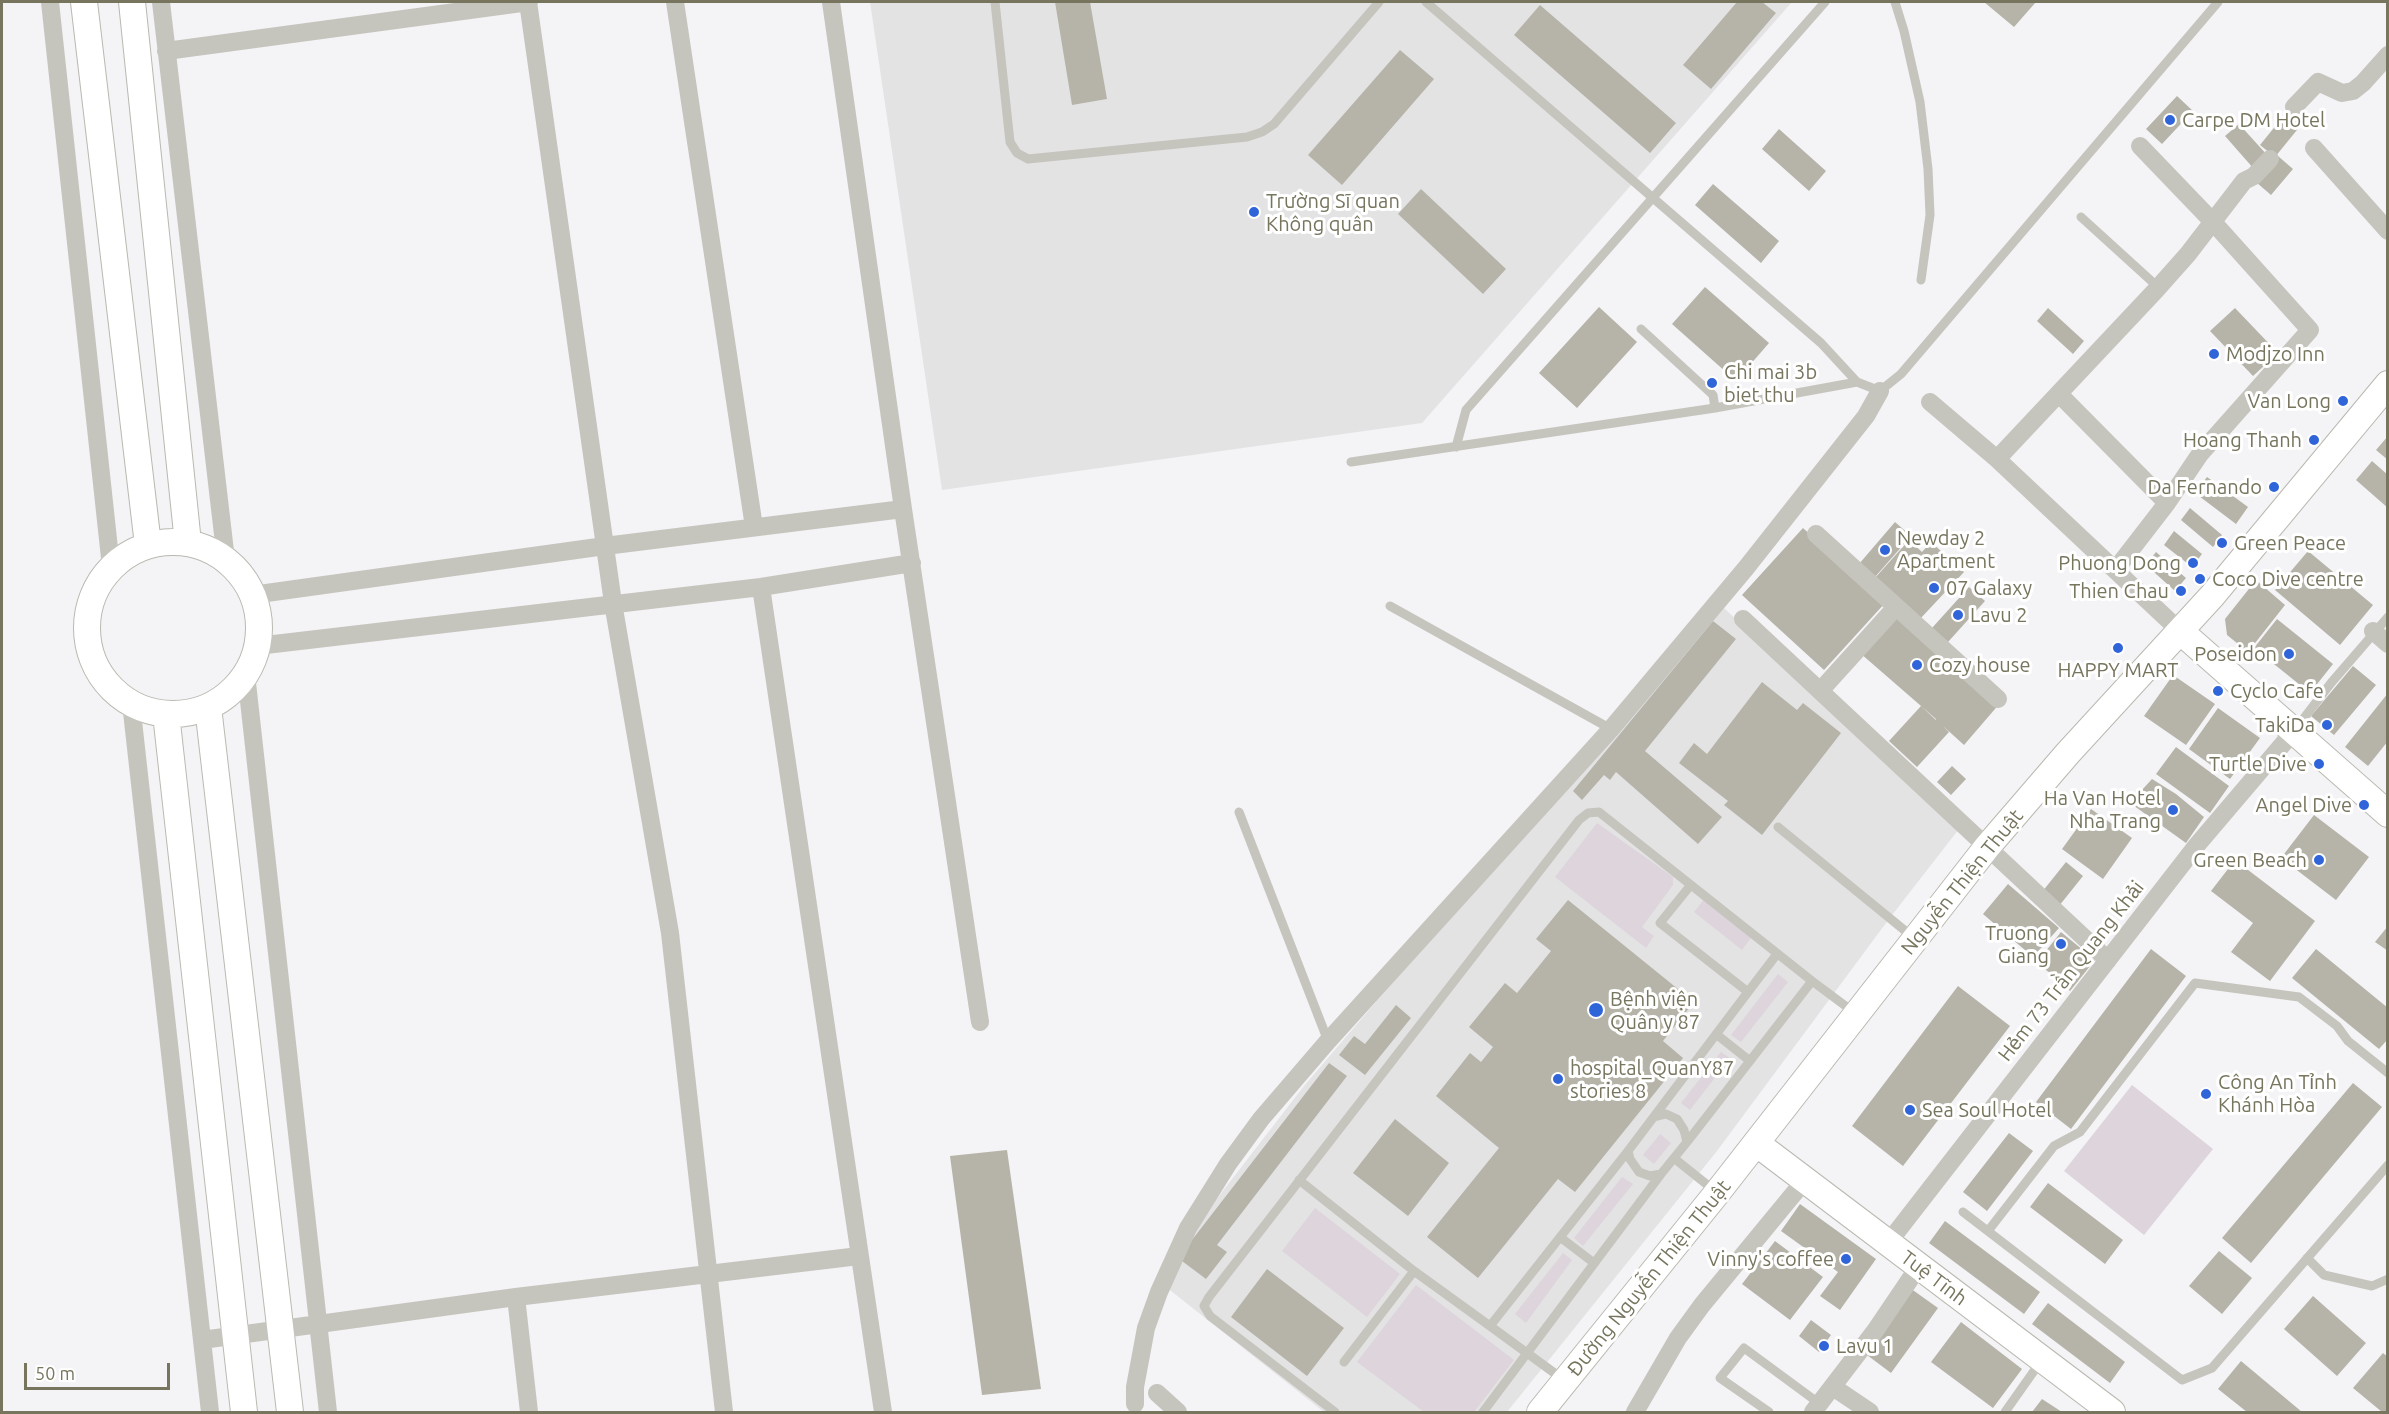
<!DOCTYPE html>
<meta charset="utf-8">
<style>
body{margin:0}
#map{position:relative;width:2389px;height:1414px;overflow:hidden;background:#f4f3f6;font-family:Ubuntu,sans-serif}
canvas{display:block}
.frame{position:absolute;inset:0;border:3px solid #77755e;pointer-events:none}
.scale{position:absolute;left:24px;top:1363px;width:146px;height:27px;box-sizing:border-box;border:3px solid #77755e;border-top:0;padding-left:8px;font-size:18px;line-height:21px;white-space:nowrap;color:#77755e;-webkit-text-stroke:4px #fff;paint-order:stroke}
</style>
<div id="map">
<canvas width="2389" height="1414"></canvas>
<div class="frame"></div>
<div class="scale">50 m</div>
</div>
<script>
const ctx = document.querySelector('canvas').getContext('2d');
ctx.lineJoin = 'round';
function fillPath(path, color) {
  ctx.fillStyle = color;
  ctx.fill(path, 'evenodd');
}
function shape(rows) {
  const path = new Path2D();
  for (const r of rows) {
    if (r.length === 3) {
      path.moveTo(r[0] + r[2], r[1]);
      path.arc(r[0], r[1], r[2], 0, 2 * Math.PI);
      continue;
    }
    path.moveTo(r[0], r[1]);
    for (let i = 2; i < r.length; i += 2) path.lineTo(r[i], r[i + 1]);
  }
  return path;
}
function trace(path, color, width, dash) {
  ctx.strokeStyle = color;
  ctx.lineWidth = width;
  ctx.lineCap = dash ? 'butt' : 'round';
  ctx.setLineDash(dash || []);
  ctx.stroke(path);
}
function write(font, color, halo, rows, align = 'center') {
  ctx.font = font + ' Ubuntu,sans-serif';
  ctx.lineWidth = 6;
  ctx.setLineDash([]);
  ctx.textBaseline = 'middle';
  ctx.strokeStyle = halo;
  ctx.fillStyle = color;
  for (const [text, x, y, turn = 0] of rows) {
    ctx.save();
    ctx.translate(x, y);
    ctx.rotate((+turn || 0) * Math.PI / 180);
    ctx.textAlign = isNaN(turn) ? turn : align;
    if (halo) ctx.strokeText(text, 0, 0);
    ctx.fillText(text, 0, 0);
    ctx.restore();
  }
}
const built = shape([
 [870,2,1792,2,1422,423,942,490],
 [1724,608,1959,829,1889,919,1717,1151,1507,1412,1324,1412,1166,1287,1178,1258,1215,1201,1304,1086,1445,921,1620,731]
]);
const green = shape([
 [1597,823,1673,877,1673,885,1642,927,1654,936,1646,948,1555,877],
 [1705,898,1753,935,1742,950,1694,912],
 [1778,974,1788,982,1741,1042,1731,1035],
 [1721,1052,1730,1058,1690,1110,1681,1103],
 [2132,1085,2213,1149,2144,1235,2064,1171],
 [1660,1134,1671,1143,1654,1164,1643,1155],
 [1622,1177,1633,1184,1583,1246,1574,1238],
 [1315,1208,1400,1274,1367,1317,1282,1251],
 [1563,1253,1572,1260,1526,1323,1515,1314],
 [1416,1285,1514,1360,1474,1412,1424,1412,1357,1362]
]);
const building = shape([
 [1055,2,1090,2,1107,99,1072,105],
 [1737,2,1762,2,1776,13,1711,89,1683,65],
 [1984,2,2036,2,2014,27],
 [1540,5,1676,123,1650,153,1514,35],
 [1400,50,1434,79,1342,185,1308,155],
 [2177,96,2193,111,2162,144,2146,129],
 [2286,113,2301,125,2275,157,2260,145],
 [2239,124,2268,156,2254,169,2225,136],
 [1779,129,1826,171,1809,191,1762,149],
 [2278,156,2293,169,2271,195,2256,182],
 [1713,184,1779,241,1761,263,1695,205],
 [1421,189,1506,269,1483,294,1398,214],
 [1705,287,1769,343,1736,381,1672,324],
 [1599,307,1637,342,1577,408,1539,373],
 [2048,308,2084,341,2073,354,2037,321],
 [2235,308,2278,353,2253,376,2210,331],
 [2388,436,2388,460,2376,450],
 [2372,461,2388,475,2388,508,2356,480],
 [2207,477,2248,507,2236,524,2195,493],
 [2190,508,2222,535,2213,547,2181,520],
 [1895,522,1911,536,1875,577,1859,564],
 [1803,528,1885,603,1824,670,1742,595],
 [2174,531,2202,554,2192,567,2164,545],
 [1909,540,1922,552,1931,542,1964,572,1920,619,1875,578],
 [2308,551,2373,605,2340,645,2275,590],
 [2156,552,2186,578,2175,591,2146,565],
 [2256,580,2285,605,2248,652,2227,635,2225,619],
 [1969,587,1985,601,1948,642,1932,628],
 [1898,610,2001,702,1964,745,1943,726,1949,732,1917,767,1889,741,1921,706,1936,720,1936,719,1860,653],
 [2277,619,2333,664,2310,693,2254,648],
 [1713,621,1736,639,1645,751,1722,817,1698,844,1616,772,1610,780,1604,775,1582,800,1573,791],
 [2353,666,2376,685,2334,735,2311,716],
 [2173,675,2215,704,2186,745,2144,716],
 [1762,682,1797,710,1803,703,1841,733,1762,835,1724,805,1728,801,1679,763,1694,743,1707,754],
 [2388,693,2388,741,2368,766,2345,747],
 [2218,708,2260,738,2230,779,2189,749],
 [2176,747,2229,786,2210,813,2156,774],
 [1952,766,1966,779,1951,795,1937,782],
 [2152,779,2176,794,2204,817,2186,843,2130,803],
 [2091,809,2132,838,2103,879,2062,849],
 [2314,815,2369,857,2336,900,2281,858],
 [2235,860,2315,921,2270,981,2231,952,2253,923,2211,891],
 [2066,862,2083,876,2059,906,2042,892],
 [2008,884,2059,928,2033,957,1983,914],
 [1568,900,1694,1002,1663,1041,1683,1058,1575,1192,1558,1179,1478,1278,1427,1237,1499,1148,1436,1096,1470,1053,1481,1062,1493,1047,1469,1027,1505,983,1517,993,1551,951,1536,939],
 [2388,926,2388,951,2375,942],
 [2061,932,2095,960,2070,991,2037,962],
 [2151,949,2186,976,2071,1129,2036,1102],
 [2316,949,2388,1008,2388,1039,2379,1049,2292,978],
 [1958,986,2010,1026,1903,1166,1852,1126],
 [1396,1005,1411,1018,1365,1075,1339,1055,1354,1036,1365,1044],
 [1329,1063,1347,1076,1217,1245,1227,1252,1206,1279,1178,1258],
 [2353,1083,2382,1107,2251,1263,2222,1238],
 [1395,1119,1449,1163,1408,1216,1353,1173],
 [2009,1133,2033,1151,1987,1211,1963,1192],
 [1007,1150,1041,1389,982,1395,950,1156],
 [2048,1183,2123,1240,2105,1264,2030,1207],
 [1800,1204,1876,1259,1840,1310,1820,1296,1838,1272,1781,1231],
 [1945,1221,2040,1292,2024,1314,1929,1243],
 [1775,1241,1823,1277,1790,1320,1742,1284],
 [2219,1251,2252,1278,2222,1314,2189,1286],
 [1267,1269,1344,1328,1307,1376,1231,1317],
 [1910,1288,1938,1308,1891,1373,1863,1352],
 [2313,1296,2366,1343,2337,1376,2284,1329],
 [2048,1303,2125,1362,2110,1383,2032,1324],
 [1811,1320,1831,1335,1819,1352,1799,1336],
 [1961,1322,2022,1369,1993,1408,1931,1362],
 [2383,1353,2388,1357,2388,1412,2382,1412,2353,1388],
 [2241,1361,2302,1412,2247,1412,2218,1389],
 [2042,1399,2062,1412,2032,1412]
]);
const lane = shape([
 [995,2,1010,142,1017,153,1028,159,1247,137,1262,132,1274,124,1379,2],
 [1426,2,1821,343,1857,382],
 [1895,2,1904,31,1920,102,1928,169,1930,215,1921,280],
 [2081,217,2158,287],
 [1641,329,1713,395,1715,408],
 [1456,447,1466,410,1825,2],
 [1351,462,1715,408,1857,382,1880,391,1901,374,2218,2],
 [1390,606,1611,729],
 [2294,731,2331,683,2388,617],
 [1239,812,1328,1041],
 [1778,827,1914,938],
 [1812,981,1855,1013],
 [1748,992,1777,954],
 [1716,1034,1750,1061],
 [1628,1151,1630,1159,1639,1172,1650,1176,1661,1174,1687,1142,1684,1130,1677,1119,1666,1114,1654,1117],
 [1675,1159,1715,1191],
 [1299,1180,1414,1271,1490,1326],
 [1963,1212,2182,1380,2212,1368,2388,1165],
 [1988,1231,2054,1146,2080,1132,2195,983,2299,997,2337,1026,2348,1041,2388,1073],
 [1560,1237,1594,1263],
 [2307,1258,2324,1275,2372,1286,2388,1279],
 [1344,1362,1414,1271],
 [1564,1380,1490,1326,1628,1151,1748,992,1660,923,1690,886],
 [1335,1412,1210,1316,1204,1306,1209,1297,1579,820,1588,813,1599,812,1812,981,1687,1142],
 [1483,1412,1661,1174],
 [1769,1412,1720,1378,1744,1348,1820,1404],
 [2005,1412,2041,1361]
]);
const street = shape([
 [50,2,111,567],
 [161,2,226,560],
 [528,2,613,603,670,933,724,1412],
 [675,2,754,527],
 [831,2,903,509,980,1022],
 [166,51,529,2],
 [2294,107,2318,82,2342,93,2353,91,2363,83,2388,55],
 [2314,148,2388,231],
 [2060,395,2167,503],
 [1930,402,1997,459,2180,631],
 [1997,459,2156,290,2188,254,2244,181,2254,176,2270,159],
 [1816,534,1998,699],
 [2116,569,2167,503,2200,454,2310,330,2213,222,2140,146],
 [761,587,883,1412],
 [252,595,605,546,903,509],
 [1743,619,2108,960],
 [2373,631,2388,644],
 [257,646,761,587,912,563],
 [246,674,328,1412],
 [1820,691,1896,607],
 [131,703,210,1412],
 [1888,1243,2197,845,2294,731],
 [516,1297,529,1412],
 [202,1340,516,1297,859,1256],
 [1833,1387,1870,1412],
 [1157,1393,1178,1412],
 [1135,1404,1135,1387,1146,1328,1159,1292,1188,1228,1228,1164,1261,1119,1328,1041,1611,729,1746,568,1866,416,1880,391],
 [1635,1412,1678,1338,1702,1305,1805,1180],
 [1813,1412,1875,1331,1919,1266]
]);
const secondary = shape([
 [84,2,148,545],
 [132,2,188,543],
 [173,628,86],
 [2180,631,2388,814],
 [208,707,290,1412],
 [166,714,244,1412],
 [1756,1143,2112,1412],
 [1540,1412,1717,1193,1987,847,2068,753,2212,596,2388,384]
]);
const markers = [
 [2170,120,6,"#3064d9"],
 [1254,212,6,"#3064d9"],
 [2214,354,6,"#3064d9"],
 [1712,383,6,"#3064d9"],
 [2343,401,6,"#3064d9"],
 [2314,440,6,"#3064d9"],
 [2274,487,6,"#3064d9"],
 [2222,543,6,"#3064d9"],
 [1885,550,6,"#3064d9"],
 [2193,563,6,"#3064d9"],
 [2200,579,6,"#3064d9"],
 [1934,588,6,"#3064d9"],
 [2181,591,6,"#3064d9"],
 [1958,615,6,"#3064d9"],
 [2118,648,6,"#3064d9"],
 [2289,654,6,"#3064d9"],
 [1917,665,6,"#3064d9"],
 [2218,691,6,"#3064d9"],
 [2327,725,6,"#3064d9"],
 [2319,764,6,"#3064d9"],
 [2364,805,6,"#3064d9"],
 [2173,810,6,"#3064d9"],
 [2319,860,6,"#3064d9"],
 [2061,944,6,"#3064d9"],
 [1596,1010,8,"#3064d9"],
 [1558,1079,6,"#3064d9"],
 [2206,1094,6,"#3064d9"],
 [1910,1110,6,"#3064d9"],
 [1846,1259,6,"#3064d9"],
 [1824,1346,6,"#3064d9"]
];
const poiNames = [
 ["Carpe DM Hotel",2182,120],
 ["Trường Sĩ quan",1266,201],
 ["Không quân",1266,224],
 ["Modjzo Inn",2226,354],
 ["Chi mai 3b",1724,372],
 ["biet thu",1724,395],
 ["Van Long",2331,401,"right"],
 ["Hoang Thanh",2302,440,"right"],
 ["Da Fernando",2262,487,"right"],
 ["Newday 2",1897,538],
 ["Apartment",1897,561],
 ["Green Peace",2234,543],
 ["Phuong Dong",2181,563,"right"],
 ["Coco Dive centre",2212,579],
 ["07 Galaxy",1946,588],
 ["Thien Chau",2169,591,"right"],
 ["Lavu 2",1970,615],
 ["Poseidon",2277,654,"right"],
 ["Cozy house",1929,665],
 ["HAPPY MART",2118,670,"center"],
 ["Cyclo Cafe",2230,691],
 ["TakiDa",2315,725,"right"],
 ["Turtle Dive",2307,764,"right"],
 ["Ha Van Hotel",2161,798,"right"],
 ["Nha Trang",2161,821,"right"],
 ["Angel Dive",2352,805,"right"],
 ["Green Beach",2307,860,"right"],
 ["Truong",2049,933,"right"],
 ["Giang",2049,956,"right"],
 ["Bệnh viện",1610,999],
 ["Quân y 87",1610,1022],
 ["hospital_QuanY87",1570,1068],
 ["stories 8",1570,1091],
 ["Công An Tỉnh",2218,1082],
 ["Khánh Hòa",2218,1105],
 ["Sea Soul Hotel",1922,1110],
 ["Vinny's coffee",1834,1259,"right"],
 ["Lavu 1",1836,1346]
];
const streetNames = [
 ["Nguyễn Thiện Thuật",1962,882,-51],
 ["Hẻm 73 Trần Quang Khải",2071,971,-52],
 ["Đường Nguyễn Thiện Thuật",1649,1278,-51],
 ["Tuệ Tĩnh",1934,1278,37]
];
fillPath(built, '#e4e3e4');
fillPath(green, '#ddd4dc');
fillPath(building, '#b6b4a9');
trace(secondary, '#bab9b0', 28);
trace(lane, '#c5c4bd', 9);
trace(street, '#c5c4bd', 18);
trace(secondary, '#fff', 26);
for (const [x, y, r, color] of markers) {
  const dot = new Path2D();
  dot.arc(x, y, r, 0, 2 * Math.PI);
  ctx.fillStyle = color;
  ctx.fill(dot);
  trace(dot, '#fff', 2);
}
write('20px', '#77755e', '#fff', poiNames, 'left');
write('20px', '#77755e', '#fff', streetNames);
</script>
